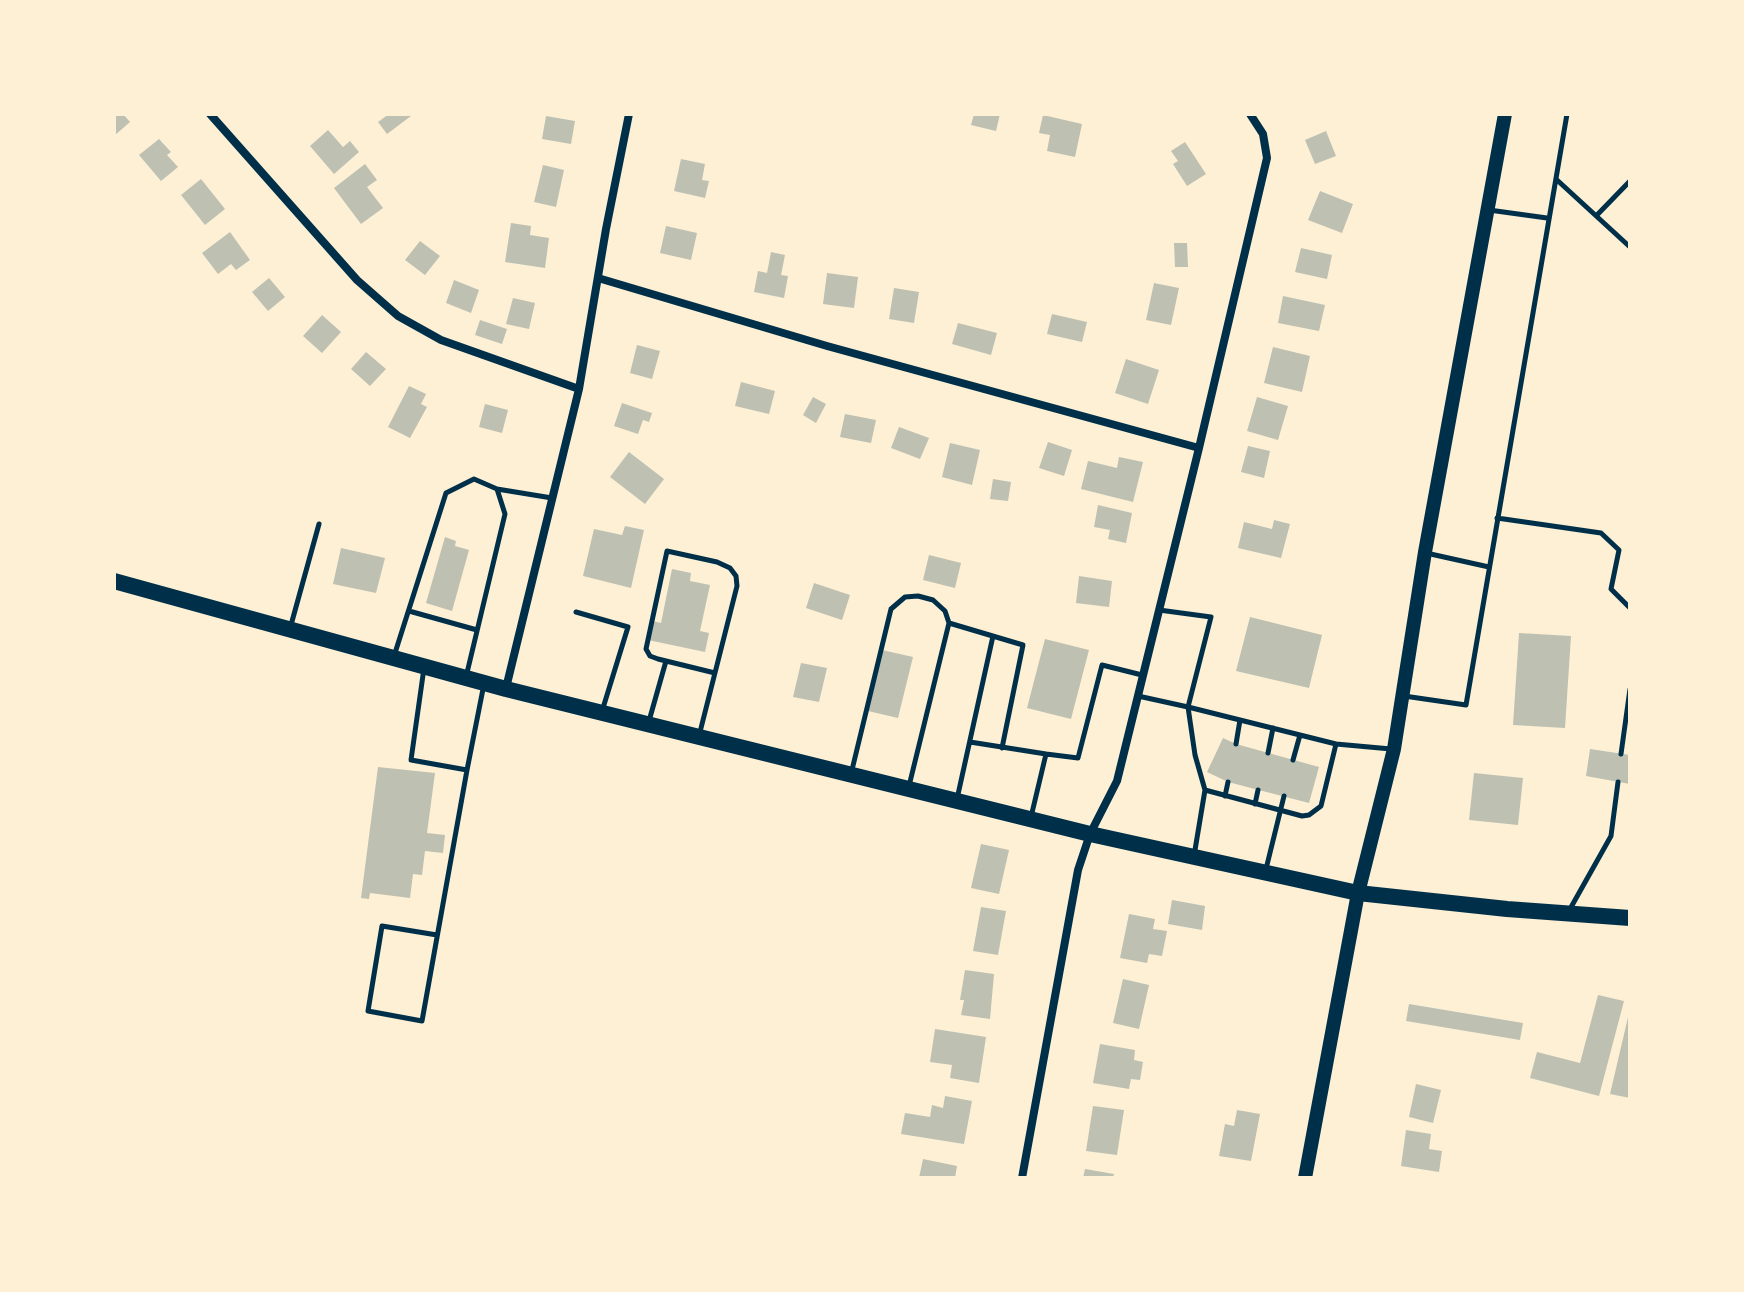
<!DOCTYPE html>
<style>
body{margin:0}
#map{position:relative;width:1744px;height:1292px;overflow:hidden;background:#fdf0d5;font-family:Ubuntu,sans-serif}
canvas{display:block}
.frame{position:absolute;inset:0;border:116px solid #fdf0d5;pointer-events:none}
</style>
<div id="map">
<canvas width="1744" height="1292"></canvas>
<div class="frame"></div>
</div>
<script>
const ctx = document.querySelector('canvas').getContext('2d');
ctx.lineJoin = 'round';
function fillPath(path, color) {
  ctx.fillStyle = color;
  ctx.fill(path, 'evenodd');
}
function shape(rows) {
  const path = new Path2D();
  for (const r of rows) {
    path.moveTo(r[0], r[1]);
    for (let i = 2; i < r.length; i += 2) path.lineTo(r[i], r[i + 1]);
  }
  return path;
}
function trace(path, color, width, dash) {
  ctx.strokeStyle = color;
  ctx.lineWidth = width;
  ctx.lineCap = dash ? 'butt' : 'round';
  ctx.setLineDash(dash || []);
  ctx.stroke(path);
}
const building = shape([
 [114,114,123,114,130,122,114,136],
 [389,114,410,114,411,116,387,134,378,122],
 [974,114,1000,114,996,131,971,125],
 [1043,115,1082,124,1075,157,1047,151,1050,135,1039,133],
 [546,116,575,121,571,144,542,139],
 [328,130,343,147,350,141,359,152,334,174,310,146],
 [1326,131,1336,156,1315,164,1305,140],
 [159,139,171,152,167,155,178,167,161,181,139,155],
 [1185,142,1206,174,1187,186,1173,164,1178,161,1171,151],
 [681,159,705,164,702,180,709,181,705,198,674,191],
 [365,164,377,180,367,187,383,208,361,224,334,188],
 [543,165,564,170,556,207,534,202],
 [201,179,225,209,205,225,181,195],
 [1320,191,1353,204,1342,233,1308,220],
 [511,223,531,226,530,235,549,238,545,268,505,262],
 [666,226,697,233,691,260,660,253],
 [230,232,250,260,236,270,231,264,218,274,202,253],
 [420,241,440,256,425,275,405,260],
 [1174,243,1187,243,1188,267,1175,267],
 [1301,248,1332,255,1327,279,1295,272],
 [771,252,785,255,781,275,788,276,784,298,754,292,758,271,767,273],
 [827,273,858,277,854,308,823,304],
 [269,278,285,297,268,311,252,292],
 [454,280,479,290,471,313,446,303],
 [1154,283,1179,288,1171,325,1146,320],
 [894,288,919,292,914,323,889,319],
 [1283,296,1325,305,1319,331,1278,323],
 [513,298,535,303,529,329,506,324],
 [1052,314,1087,322,1082,342,1047,334],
 [322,315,341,332,322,353,303,336],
 [480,320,507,329,502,344,475,335],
 [958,323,997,333,991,355,952,344],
 [637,345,660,351,652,379,630,373],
 [1273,347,1310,356,1302,392,1264,383],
 [366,352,386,369,370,386,351,369],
 [1126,359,1159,370,1148,404,1115,393],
 [741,382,775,391,769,414,735,406],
 [409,386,426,394,421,404,427,407,410,438,388,427],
 [813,397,826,404,816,423,803,415],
 [1257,397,1288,406,1278,440,1247,431],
 [622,403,652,413,649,422,643,420,638,434,614,426],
 [485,404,508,410,502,433,479,427],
 [845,414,876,420,871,443,840,437],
 [899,427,929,438,920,459,891,448],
 [1048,442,1072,450,1064,476,1039,468],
 [950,443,980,450,972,485,942,477],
 [1248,446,1270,451,1264,478,1241,472],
 [629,452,664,479,645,504,610,477],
 [1119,457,1143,462,1133,502,1081,489,1088,461,1117,468],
 [993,479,1011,482,1008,501,990,499],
 [1098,505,1132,513,1126,543,1108,539,1110,530,1094,527],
 [1274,520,1290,524,1281,558,1238,548,1244,522,1272,529],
 [625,526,644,530,631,588,583,576,594,529,622,535],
 [445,537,456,541,455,546,469,550,452,611,426,603],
 [341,548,385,558,376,593,333,584],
 [929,555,961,563,955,588,923,580],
 [672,569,691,573,690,581,710,585,700,631,709,633,705,652,648,640,652,621,661,623],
 [1079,576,1112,581,1109,607,1076,603],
 [814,583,850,595,842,620,806,608],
 [1250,617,1322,635,1309,688,1236,671],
 [1519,633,1571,636,1565,728,1513,725],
 [1045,639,1089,650,1071,719,1027,708],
 [882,650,913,657,898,718,868,711],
 [801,663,827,668,819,702,793,697],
 [1223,738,1236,744,1319,767,1309,803,1228,782,1207,772],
 [1590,749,1630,755,1630,784,1586,776],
 [378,767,435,773,427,833,445,835,443,853,425,851,422,875,413,874,410,898,370,893,369,899,361,898],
 [1474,773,1523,778,1518,825,1469,820],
 [981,844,1009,850,999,894,971,888],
 [1172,900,1205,906,1202,930,1168,924],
 [981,907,1006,911,998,955,973,951],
 [1129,914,1155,919,1153,929,1167,931,1162,956,1149,954,1147,963,1120,958],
 [965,970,994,974,990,1019,961,1015,964,1000,960,1000],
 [1123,979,1149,985,1139,1029,1113,1023],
 [1598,995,1624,1001,1599,1096,1530,1078,1537,1052,1580,1063],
 [1409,1004,1523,1023,1520,1040,1406,1021],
 [1629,1013,1630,1013,1630,1098,1610,1094],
 [935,1029,986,1037,979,1083,950,1078,952,1065,930,1062],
 [1100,1044,1135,1050,1134,1060,1143,1062,1140,1080,1131,1079,1129,1089,1093,1083],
 [1416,1084,1441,1090,1433,1123,1409,1117],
 [945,1096,972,1101,964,1144,901,1134,905,1113,930,1117,932,1105,943,1108],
 [1093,1106,1124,1110,1117,1155,1086,1151],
 [1237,1110,1260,1114,1251,1161,1219,1156,1225,1124,1234,1126],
 [1406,1130,1431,1134,1429,1149,1442,1151,1439,1172,1401,1166],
 [923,1159,957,1166,955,1178,919,1178],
 [1085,1169,1114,1174,1113,1178,1083,1178]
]);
const service = shape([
 [1557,180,1630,247],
 [1489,210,1547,218],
 [1597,215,1630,181],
 [497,489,552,498],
 [1497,518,1601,533,1619,550,1611,589,1630,608],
 [1426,553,1489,567],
 [409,611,477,630],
 [576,612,628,627,603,708],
 [949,623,1023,645,1002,748],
 [291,625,319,524],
 [395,653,446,493,474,479,497,489,505,514,466,677],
 [424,668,411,760,467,770,422,1021,368,1011,382,926,437,935],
 [1138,696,1188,707,1211,617,1159,610],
 [1404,696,1466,705,1567,114],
 [649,721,666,661],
 [700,732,737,586,736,576,730,568,717,562,667,551,646,649,650,656,658,659,715,673],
 [970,742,1046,754],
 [1236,744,1240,720],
 [1336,744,1391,749],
 [1268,753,1273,728],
 [1621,754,1630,689],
 [1293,760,1300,735],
 [467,770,484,684],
 [851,774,891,609,905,597,918,596,933,600,945,611,949,623,909,786],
 [1225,796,1228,782],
 [957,799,993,636],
 [1255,804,1258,790],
 [1031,817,1046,754,1078,758,1102,665,1142,675],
 [1194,856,1205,790,1195,755,1188,707,1336,744,1321,806,1309,815,1302,816,1205,790],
 [1266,869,1284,796],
 [1570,909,1611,836,1618,782]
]);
const minor = shape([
 [210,114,357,280,398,316,441,340,579,389],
 [598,278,827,346,1199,448],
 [506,688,579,389,606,229,629,114],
 [1022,1178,1078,870,1090,834,1117,781,1199,448,1267,158,1263,134,1250,114]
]);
const secondary = shape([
 [1305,1178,1358,893,1394,749,1425,552,1505,114]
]);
const primary = shape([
 [114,581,506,689,1090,834,1358,893,1507,909,1630,918]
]);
fillPath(building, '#bec0b2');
trace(service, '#003049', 5);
trace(minor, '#003049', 8);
trace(secondary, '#003049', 14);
trace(primary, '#003049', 16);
</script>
